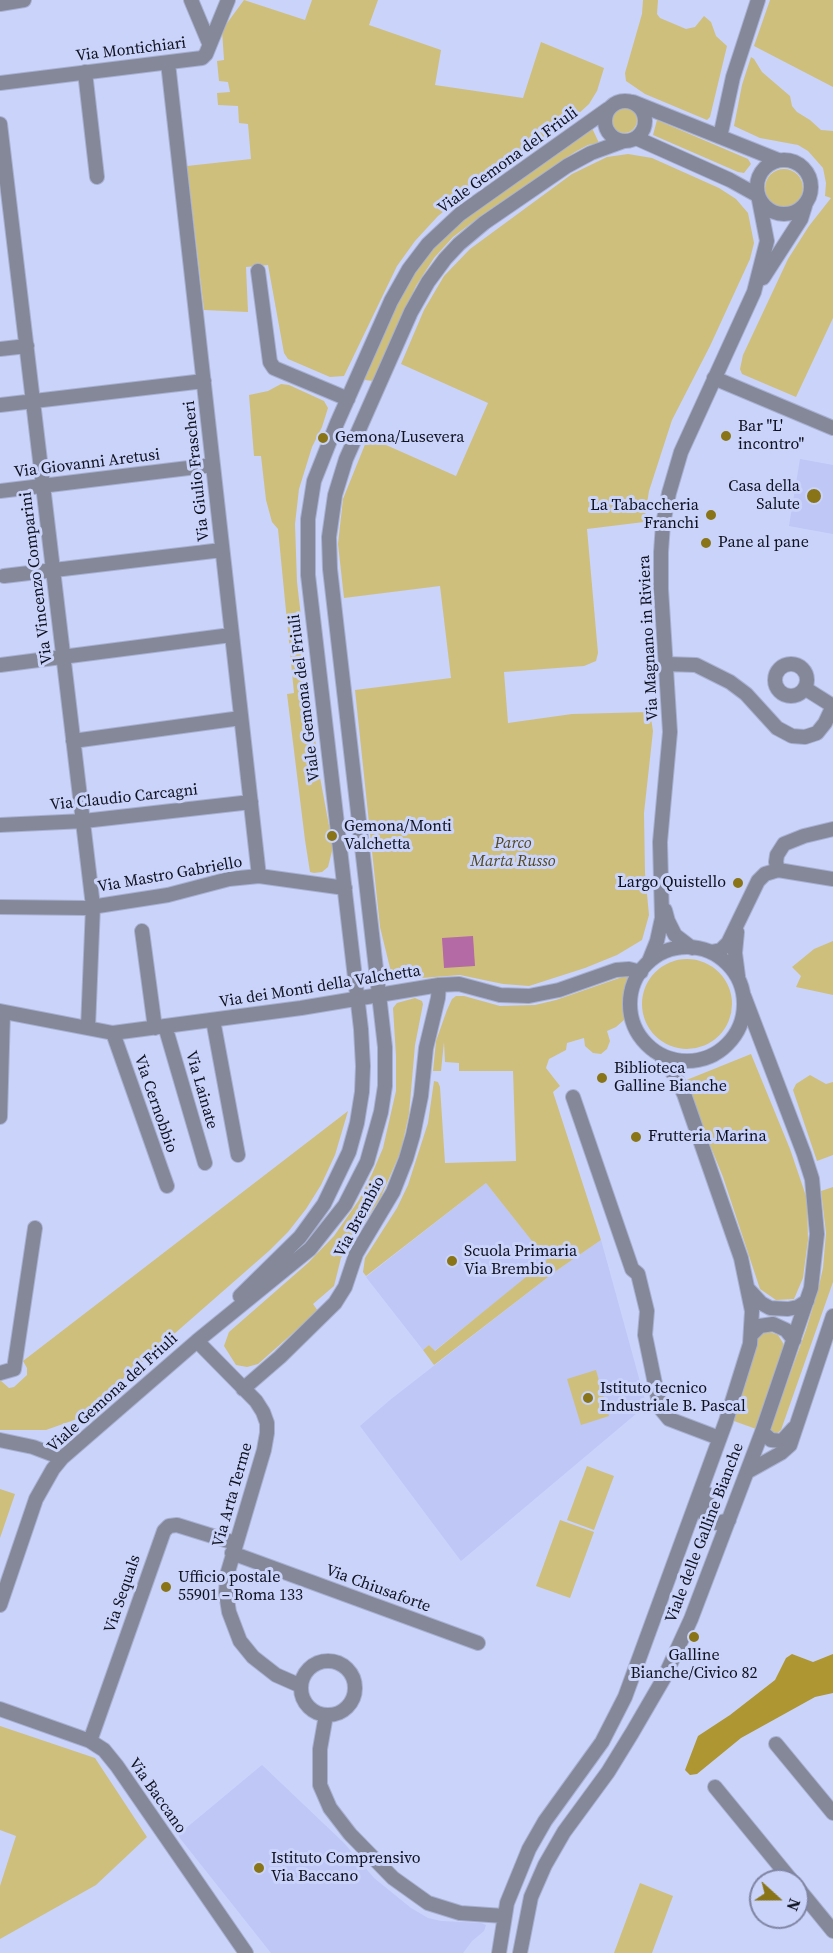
<!DOCTYPE html>
<meta charset="utf-8">
<style>
body{margin:0}
#map{position:relative;width:833px;height:1953px;overflow:hidden;background:#cad3fa;font-family:"Source Serif 4",serif}
canvas{display:block}
.north{position:absolute;left:749px;top:1869px;width:60px;height:60px;box-sizing:border-box;background:#cad3fa;border:2px solid #7f85a2;border-radius:50%;rotate:111deg;font-size:16px;font-weight:700;line-height:24px;text-align:center;color:#0e111e}
.north::after{content:'';display:block;margin:auto;width:21px;height:27px;background:#897518;clip-path:polygon(50% 0,100% 100%,50% 72%,0 100%)}
</style>
<div id="map">
<canvas width="833" height="1953"></canvas>
<div class="north">N</div>
</div>
<script>
const ctx = document.querySelector('canvas').getContext('2d');
ctx.lineJoin = 'round';
function fillPath(path, color) {
  ctx.fillStyle = color;
  ctx.fill(path, 'evenodd');
}
function shape(rows) {
  const path = new Path2D();
  for (const r of rows) {
    if (r.length === 3) {
      path.moveTo(r[0] + r[2], r[1]);
      path.arc(r[0], r[1], r[2], 0, 2 * Math.PI);
      continue;
    }
    path.moveTo(r[0], r[1]);
    for (let i = 2; i < r.length; i += 2) path.lineTo(r[i], r[i + 1]);
  }
  return path;
}
function trace(path, color, width, dash) {
  ctx.strokeStyle = color;
  ctx.lineWidth = width;
  ctx.lineCap = dash ? 'butt' : 'round';
  ctx.setLineDash(dash || []);
  ctx.stroke(path);
}
function write(font, color, halo, rows, align = 'center') {
  ctx.font = font + ' "Source Serif 4",serif';
  ctx.lineWidth = 6;
  ctx.setLineDash([]);
  ctx.textBaseline = 'middle';
  ctx.strokeStyle = halo;
  ctx.fillStyle = color;
  for (const [text, x, y, turn = 0] of rows) {
    ctx.save();
    ctx.translate(x, y);
    ctx.rotate((+turn || 0) * Math.PI / 180);
    ctx.textAlign = isNaN(turn) ? turn : align;
    if (halo) ctx.strokeText(text, 0, 0);
    ctx.fillText(text, 0, 0);
    ctx.restore();
  }
}
const built = shape([
 [800,459,833,465,833,534,789,526],
 [486,1183,548,1261,434,1351,429,1345,423,1350,366,1277],
 [601,1240,645,1400,637,1413,461,1561,360,1426,390,1400,556,1271],
 [262,1765,344,1843,374,1878,411,1908,428,1918,441,1921,481,1923,486,1925,484,1931,472,1941,463,1953,271,1953,179,1837,179,1834]
]);
const green = shape([
 [244,0,305,20,312,0,378,0,369,25,441,50,435,85,523,98,541,42,604,68,597,91,589,104,577,115,469,191,438,216,415,241,397,266,344,376,330,377,288,359,284,353,268,265,246,267,248,312,204,310,187,166,251,159,248,124,239,123,238,106,218,105,217,93,230,92,228,82,219,81,217,61,224,60,222,30],
 [643,0,658,0,657,14,660,18,686,29,695,27,704,16,711,22,716,36,727,46,710,117,707,120,645,94,626,81,625,73,642,14],
 [770,0,833,0,833,87,754,46],
 [751,57,754,59,762,72,790,96,792,106,797,112,810,120,821,130,833,131,833,318,796,397,742,374,740,369,743,355,788,259,809,226,831,198,825,196,826,183,823,168,808,151,798,145,760,138,734,126,742,85],
 [624,120,13],
 [657,120,748,159,751,164,744,173,738,172,653,135],
 [592,128,599,143,588,145,575,152,482,215,453,237,434,258,416,286,373,381,365,380,364,376,406,286,427,255,439,241,481,206],
 [628,154,652,158,719,188,736,199,748,213,754,243,750,259,710,346,672,420,649,491,644,522,587,529,598,653,596,661,584,666,504,672,508,723,572,714,650,712,653,731,644,813,645,873,649,915,642,940,617,955,585,968,529,986,503,984,460,975,396,980,391,972,380,927,355,690,451,678,440,586,344,598,338,544,343,499,368,437,456,476,488,403,401,364,424,310,444,276,470,249,572,174,607,157],
 [784,188,19],
 [281,384,289,385,324,401,328,408,322,427,312,447,299,489,295,524,297,582,319,772,333,847,328,867,322,872,314,873,310,872,305,840,287,694,294,693,278,529,272,522,266,500,261,456,254,456,249,395,268,391],
 [833,941,833,995,796,987,801,976,792,967,814,949],
 [687,1004,45],
 [628,975,632,978,625,991,624,1020,616,1027,607,1031,610,1041,607,1049,601,1054,593,1053,585,1046,584,1038,567,1043,566,1050,549,1059,546,1068,560,1086,553,1092,601,1240,556,1271,434,1365,423,1350,429,1345,435,1351,547,1260,486,1183,366,1276,363,1272,365,1258,397,1208,408,1185,428,1123,434,1081,438,1082,440,1087,445,1163,516,1161,513,1071,459,1071,459,1063,445,1062,444,1042,441,1071,433,1071,436,1041,447,1010,452,999,456,996,464,996,500,1006,535,1005,556,1000],
 [415,998,422,1001,423,1004,415,1045,409,1114,401,1151,380,1199,341,1258,334,1286,313,1304,318,1311,258,1364,247,1367,236,1365,224,1346,229,1332,308,1263,334,1236,359,1200,372,1174,383,1148,396,1091,396,1056,393,1008,397,1003],
 [751,1054,790,1149,807,1199,808,1240,803,1278,794,1299,776,1300,760,1289,723,1177,684,1081],
 [810,1075,826,1084,833,1082,833,1155,817,1161,793,1090,796,1084],
 [348,1111,335,1155,321,1185,306,1209,288,1232,270,1250,77,1419,46,1430,0,1430,0,1380,9,1388,14,1387,27,1375,27,1368,23,1361],
 [833,1187,833,1282,781,1430,775,1435,770,1431,771,1426,806,1330,818,1290,823,1268,826,1233,821,1191],
 [767,1331,778,1335,783,1343,784,1350,759,1430,731,1420,757,1338,763,1332],
 [596,1370,609,1416,581,1425,567,1379],
 [587,1466,614,1476,594,1530,567,1520],
 [0,1489,15,1494,0,1538],
 [560,1520,594,1532,570,1598,536,1586],
 [0,1726,95,1758,147,1837,96,1885,0,1939,0,1886,16,1836,0,1830],
 [640,1883,673,1896,652,1953,614,1953]
]);
const forest = shape([
 [792,1654,813,1662,833,1654,833,1693,815,1697,741,1738,697,1774,690,1775,685,1770,698,1736,730,1715,775,1680,786,1658]
]);
const water = shape([
 [473,936,475,966,444,968,442,938]
]);
const minor = shape([
 [191,0,209,43],
 [0,4,24,0],
 [168,63,259,876],
 [85,72,97,177],
 [0,83,202,58,206,54,228,0],
 [625,121,20],
 [633,102,778,160],
 [0,124,93,906,88,1028],
 [720,137,733,77,758,0],
 [636,138,730,180,757,195],
 [784,187,27],
 [258,271,270,362,274,368,348,399],
 [763,278,801,219,805,206],
 [0,349,27,346],
 [714,378,833,428],
 [0,405,204,381],
 [0,491,213,465],
 [4,576,222,550],
 [791,680,16],
 [666,664,696,665,730,682,746,694,777,728,792,736,805,737,817,733,825,723,833,706,806,689],
 [0,665,231,635],
 [73,741,241,718],
 [0,825,84,821,251,802],
 [778,870,776,862,777,855,784,844,804,836,833,829],
 [0,907,85,908,168,895,229,879,259,876,345,888],
 [665,910,668,921,675,935,692,948],
 [142,931,155,1028],
 [737,932,735,953,738,976],
 [687,1004,57],
 [711,952,721,950,728,943,758,881,765,874,778,870,833,879],
 [649,961,657,941,662,918,660,842,670,732,661,589,661,552,663,524,669,493,681,452,754,292,767,241,759,200],
 [0,1011,113,1033,301,1008,439,985,459,984,500,995,529,996,559,990,616,970,629,969,641,972],
 [213,1020,238,1155],
 [165,1026,205,1163],
 [113,1033,167,1186],
 [573,1097,632,1269,638,1274,647,1311,645,1335,660,1408,669,1419,719,1438],
 [0,1117,3,1012],
 [749,1290,761,1303,770,1308,788,1309,798,1307,807,1301],
 [240,1296,300,1237,324,1204,349,1152,357,1123,362,1092,363,1066,361,1029,308,575,308,519,314,481,337,423,391,301,409,269,428,244,460,214,608,109],
 [751,1335,760,1326,773,1324,786,1330,794,1340],
 [197,1341,256,1401,263,1412,267,1423,267,1433,264,1450,227,1575,226,1593,229,1612,240,1641,253,1657,276,1675,301,1686],
 [0,1373,14,1369,35,1228],
 [243,1389,280,1357,335,1303,345,1287,356,1254,393,1192,406,1159,413,1135,421,1096,426,1048,438,998,439,985],
 [762,1432,771,1440,782,1441,794,1428],
 [0,1440,33,1447,62,1458],
 [747,1472,781,1453,790,1445,833,1316],
 [707,1494,704,1511,706,1519,711,1522,718,1523,729,1520],
 [232,1553,478,1643],
 [0,1605,36,1499,53,1469,62,1458,197,1341,310,1249,345,1205,367,1162,381,1112,385,1086,385,1047,330,569,329,537,335,495,346,459,411,312,428,282,445,259,459,244,484,223,567,166,591,153,624,141],
 [328,1688,27],
 [0,1709,90,1741,104,1750,117,1766,246,1953],
 [326,1715,320,1749,320,1785,330,1808,350,1834,393,1878,428,1903,460,1913,504,1916],
 [90,1741,164,1531,169,1526,177,1525,235,1543],
 [776,1744,833,1813],
 [715,1787,792,1881],
 [797,1887,833,1931],
 [499,1953,507,1903,529,1849,545,1821,602,1742,625,1697,726,1421,750,1344,752,1311,741,1258,684,1094,675,1076,661,1056],
 [520,1953,531,1897,545,1865,564,1832,608,1772,632,1733,664,1678,691,1619,762,1432,811,1288,817,1234,812,1179,804,1154,744,996]
]);
const markers = [
 [726,436,6,"#897518"],
 [323,438,6,"#897518"],
 [814,496,8,"#897518"],
 [711,515,6,"#897518"],
 [706,543,6,"#897518"],
 [332,836,6,"#897518"],
 [738,883,6,"#897518"],
 [602,1078,6,"#897518"],
 [636,1137,6,"#897518"],
 [452,1261,6,"#897518"],
 [588,1398,6,"#897518"],
 [166,1587,6,"#897518"],
 [694,1637,6,"#897518"],
 [259,1868,6,"#897518"]
];
const streetNames = [
 ["Via Montichiari",131,50,-7],
 ["Viale Gemona del Friuli",508,161,-36],
 ["Via Giovanni Aretusi",87,464,-7],
 ["Via Giulio Frascheri",197,471,-96],
 ["Via Vincenzo Comparini",37,578,-97],
 ["Via Magnano in Riviera",649,638,-93],
 ["Viale Gemona del Friuli",305,698,-97],
 ["Via Claudio Carcagni",124,798,-6],
 ["Via Mastro Gabriello",170,875,-10],
 ["Via dei Monti della Valchetta",320,987,-9],
 ["Via Lainate",201,1090,74],
 ["Via Cernobbio",155,1104,71],
 ["Via Brembio",360,1217,-62],
 ["Viale Gemona del Friuli",113,1393,-42],
 ["Via Arta Terme",233,1495,-74],
 ["Viale delle Galline Bianche",705,1533,-69],
 ["Via Chiusaforte",378,1589,20],
 ["Via Sequals",123,1594,-71],
 ["Via Baccano",157,1796,55]
];
const poiNames = [
 ["Bar \"L'",738,427],
 ["incontro\"",738,445],
 ["Gemona/Lusevera",335,438],
 ["Casa della",800,487,"right"],
 ["Salute",800,505,"right"],
 ["La Tabaccheria",699,506,"right"],
 ["Franchi",699,524,"right"],
 ["Pane al pane",718,543],
 ["Gemona/Monti",344,827],
 ["Valchetta",344,845],
 ["Largo Quistello",726,883,"right"],
 ["Biblioteca",614,1069],
 ["Galline Bianche",614,1087],
 ["Frutteria Marina",648,1137],
 ["Scuola Primaria",464,1252],
 ["Via Brembio",464,1270],
 ["Istituto tecnico",600,1389],
 ["Industriale B. Pascal",600,1407],
 ["Ufficio postale",178,1578],
 ["55901 – Roma 133",178,1596],
 ["Galline",694,1656,"center"],
 ["Bianche/Civico 82",694,1674,"center"],
 ["Istituto Comprensivo",271,1859],
 ["Via Baccano",271,1877]
];
const parkNames = [
 ["Parco",513,844],
 ["Marta Russo",513,862]
];
fillPath(built, '#bec7f5');
fillPath(green, '#cfbf7c');
fillPath(forest, '#ae9632');
fillPath(water, '#b46aa4');
trace(minor, '#a8b0d2', 16);
trace(minor, '#848898', 14);
for (const [x, y, r, color] of markers) {
  const dot = new Path2D();
  dot.arc(x, y, r, 0, 2 * Math.PI);
  ctx.fillStyle = color;
  ctx.fill(dot);
  trace(dot, '#cad3fa', 2);
}
write('16px', '#0e111e', '#cad3fa', streetNames);
write('16px', '#0e111e', '#cad3fa', poiNames, 'left');
write('italic 16px', '#51471f', '#cad3fa', parkNames);
</script>
